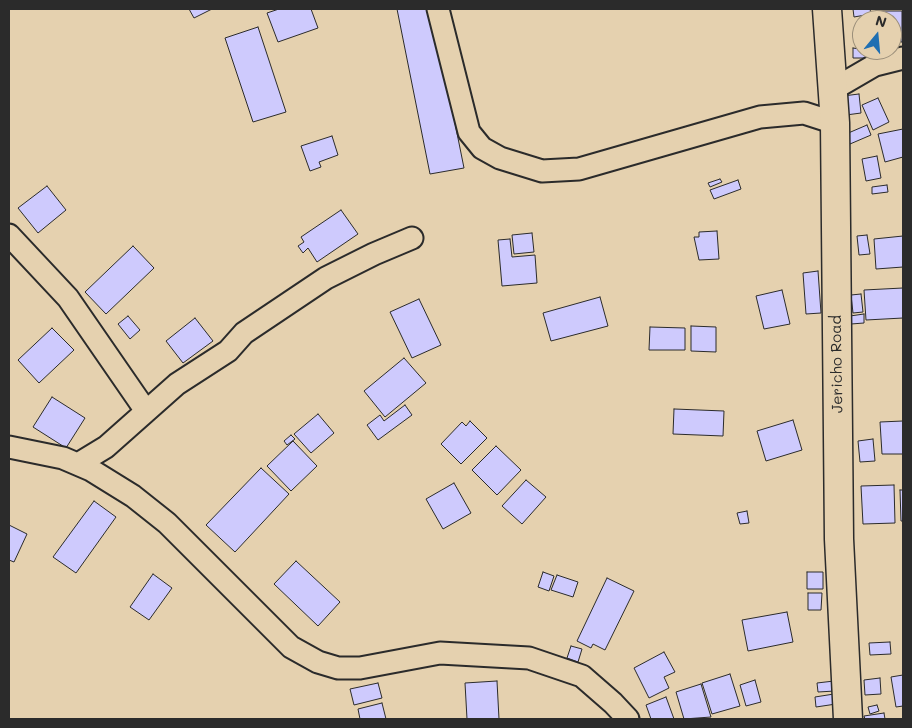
<!DOCTYPE html>
<style>
body{margin:0}
#map{position:relative;width:912px;height:728px;overflow:hidden;background:#e5d1af;font-family:Mali,sans-serif}
canvas{display:block}
.frame{position:absolute;inset:0;border:10px solid #2b2b2b;pointer-events:none}
.north{position:absolute;left:852px;top:10px;width:50px;height:50px;box-sizing:border-box;background:#e5d1af;border:1px solid #9b8f7a;border-radius:50%;rotate:17deg;font-size:14px;font-weight:700;line-height:20px;text-align:center;color:#2b2b2b}
.north::after{content:'';display:block;margin:auto;width:18px;height:22px;background:#1f6fb2;clip-path:polygon(50% 0,100% 100%,50% 72%,0 100%)}
</style>
<div id="map">
<canvas width="912" height="728"></canvas>
<div class="frame"></div>
<div class="north">N</div>
</div>
<script>
const ctx = document.querySelector('canvas').getContext('2d');
ctx.lineJoin = 'round';
function fillPath(path, color) {
  ctx.fillStyle = color;
  ctx.fill(path, 'evenodd');
}
function shape(rows) {
  const path = new Path2D();
  for (const r of rows) {
    path.moveTo(r[0], r[1]);
    for (let i = 2; i < r.length; i += 2) path.lineTo(r[i], r[i + 1]);
  }
  return path;
}
function trace(path, color, width, dash) {
  ctx.strokeStyle = color;
  ctx.lineWidth = width;
  ctx.lineCap = dash ? 'butt' : 'round';
  ctx.setLineDash(dash || []);
  ctx.stroke(path);
}
function write(font, color, halo, rows, align = 'center') {
  ctx.font = font + ' Mali,sans-serif';
  ctx.lineWidth = 4;
  ctx.setLineDash([]);
  ctx.textBaseline = 'middle';
  ctx.strokeStyle = halo;
  ctx.fillStyle = color;
  for (const [text, x, y, turn = 0] of rows) {
    ctx.save();
    ctx.translate(x, y);
    ctx.rotate((+turn || 0) * Math.PI / 180);
    ctx.textAlign = isNaN(turn) ? turn : align;
    if (halo) ctx.strokeText(text, 0, 0);
    ctx.fillText(text, 0, 0);
    ctx.restore();
  }
}
const building = shape([
 [189,9,212,9,194,18,189,9],
 [279,9,311,9,318,28,278,42,267,13,279,9],
 [397,9,432,9,464,168,430,174,397,9],
 [853,9,870,9,871,14,854,17,853,9],
 [876,11,902,11,902,42,892,42,892,20,876,20,876,11],
 [258,27,286,112,253,122,225,38,258,27],
 [853,48,866,50,866,58,853,58,853,48],
 [859,94,861,113,846,115,843,96,859,94],
 [878,98,889,122,873,130,862,105,878,98],
 [867,125,871,135,850,144,846,134,867,125],
 [903,129,903,157,885,162,878,134,903,129],
 [332,136,338,155,319,162,321,167,310,171,301,146,332,136],
 [877,156,881,178,866,181,862,159,877,156],
 [720,179,722,182,710,187,708,183,720,179],
 [738,180,741,189,714,199,710,190,738,180],
 [887,185,888,192,872,194,872,187,887,185],
 [47,186,66,210,38,233,18,208,47,186],
 [341,210,358,234,317,262,308,248,303,253,298,246,304,242,301,237,341,210],
 [717,231,719,259,699,260,694,237,699,237,699,232,717,231],
 [532,233,534,252,514,254,512,235,532,233],
 [867,235,870,254,859,255,857,236,867,235],
 [903,236,903,267,876,269,874,239,903,236],
 [510,239,512,257,535,255,537,283,502,286,498,240,510,239],
 [133,246,154,268,106,314,85,292,133,246],
 [818,271,821,313,806,314,803,273,818,271],
 [903,288,903,318,866,320,864,290,903,288],
 [782,290,790,324,764,329,756,296,782,290],
 [861,294,863,312,853,313,851,295,861,294],
 [600,297,608,326,551,341,543,313,600,297],
 [419,299,441,345,412,358,390,312,419,299],
 [864,314,864,323,851,324,850,316,864,314],
 [128,316,140,330,130,339,118,324,128,316],
 [195,318,213,341,183,363,166,341,195,318],
 [691,326,716,327,716,352,691,351,691,326],
 [650,327,685,328,685,350,649,350,650,327],
 [52,328,74,350,39,383,18,360,52,328],
 [404,358,426,383,385,417,364,391,404,358],
 [52,397,85,418,66,448,33,427,52,397],
 [405,405,412,415,378,440,367,425,380,415,384,421,405,405],
 [674,409,724,411,723,436,673,434,674,409],
 [318,414,334,433,311,453,294,434,318,414],
 [793,420,802,450,766,461,757,431,793,420],
 [470,421,487,438,461,464,441,444,462,422,466,426,470,421],
 [903,421,903,454,882,454,880,422,903,421],
 [291,435,295,439,287,445,284,441,291,435],
 [873,439,875,461,860,462,858,441,873,439],
 [293,441,317,466,291,491,267,466,293,441],
 [496,446,521,470,497,495,472,470,496,446],
 [261,468,289,494,235,552,206,525,261,468],
 [526,480,546,497,522,524,502,506,526,480],
 [454,483,471,513,443,529,426,499,454,483],
 [894,485,895,523,863,524,861,486,894,485],
 [900,490,903,490,903,521,901,521,900,490],
 [94,501,116,517,76,573,53,557,94,501],
 [747,511,749,523,740,524,737,513,747,511],
 [9,525,27,534,14,562,9,560,9,525],
 [296,561,340,602,318,626,274,584,296,561],
 [543,572,554,576,549,591,538,587,543,572],
 [807,572,823,572,823,589,807,589,807,572],
 [153,574,172,588,149,620,130,607,153,574],
 [557,575,578,582,573,597,551,590,557,575],
 [607,578,634,591,605,650,593,644,591,648,577,641,607,578],
 [808,593,822,593,821,610,808,610,808,593],
 [787,612,793,642,748,651,742,620,787,612],
 [890,642,891,654,870,655,869,643,890,642],
 [571,646,582,649,578,662,567,658,571,646],
 [664,652,675,672,664,677,669,688,649,698,634,668,664,652],
 [730,674,740,706,712,714,702,683,730,674],
 [903,675,903,706,896,707,891,677,903,675],
 [880,678,881,694,865,695,864,680,880,678],
 [755,680,761,702,746,706,740,685,755,680],
 [497,681,499,719,467,719,465,683,497,681],
 [834,681,835,691,818,692,817,683,834,681],
 [378,683,382,698,354,705,350,689,378,683],
 [701,684,711,717,684,719,676,692,701,684],
 [834,694,836,704,816,707,815,697,834,694],
 [666,697,674,719,651,719,646,705,666,697],
 [382,703,386,719,360,719,358,709,382,703],
 [877,705,879,711,870,714,868,707,877,705],
 [884,713,885,719,865,719,864,716,884,713]
]);
const street = shape([
 [438,9,469,132,482,148,500,158,542,171,579,169,760,117,804,113,835,123],
 [832,90,875,65,903,58],
 [9,235,68,298,146,411],
 [9,447,63,458,91,470,133,496,167,523,291,647,318,662,338,668,360,668,440,653,529,658,582,676,613,703,628,719],
 [78,464,106,447,177,384,228,351,244,333,326,278,374,254,412,238]
]);
const secondary = shape([
 [827,9,835,123,839,539,848,719]
]);
const streetNames = [
 ["Jericho Road",837,364,-91]
];
fillPath(building, '#cecafd');
trace(building, '#2b2b2b', 1);
trace(street, '#2b2b2b', 25);
trace(secondary, '#2b2b2b', 31);
trace(street, '#e5d1af', 21);
trace(secondary, '#e5d1af', 28);
write('15px', '#2b2b2b', '#e5d1af', streetNames);
</script>
